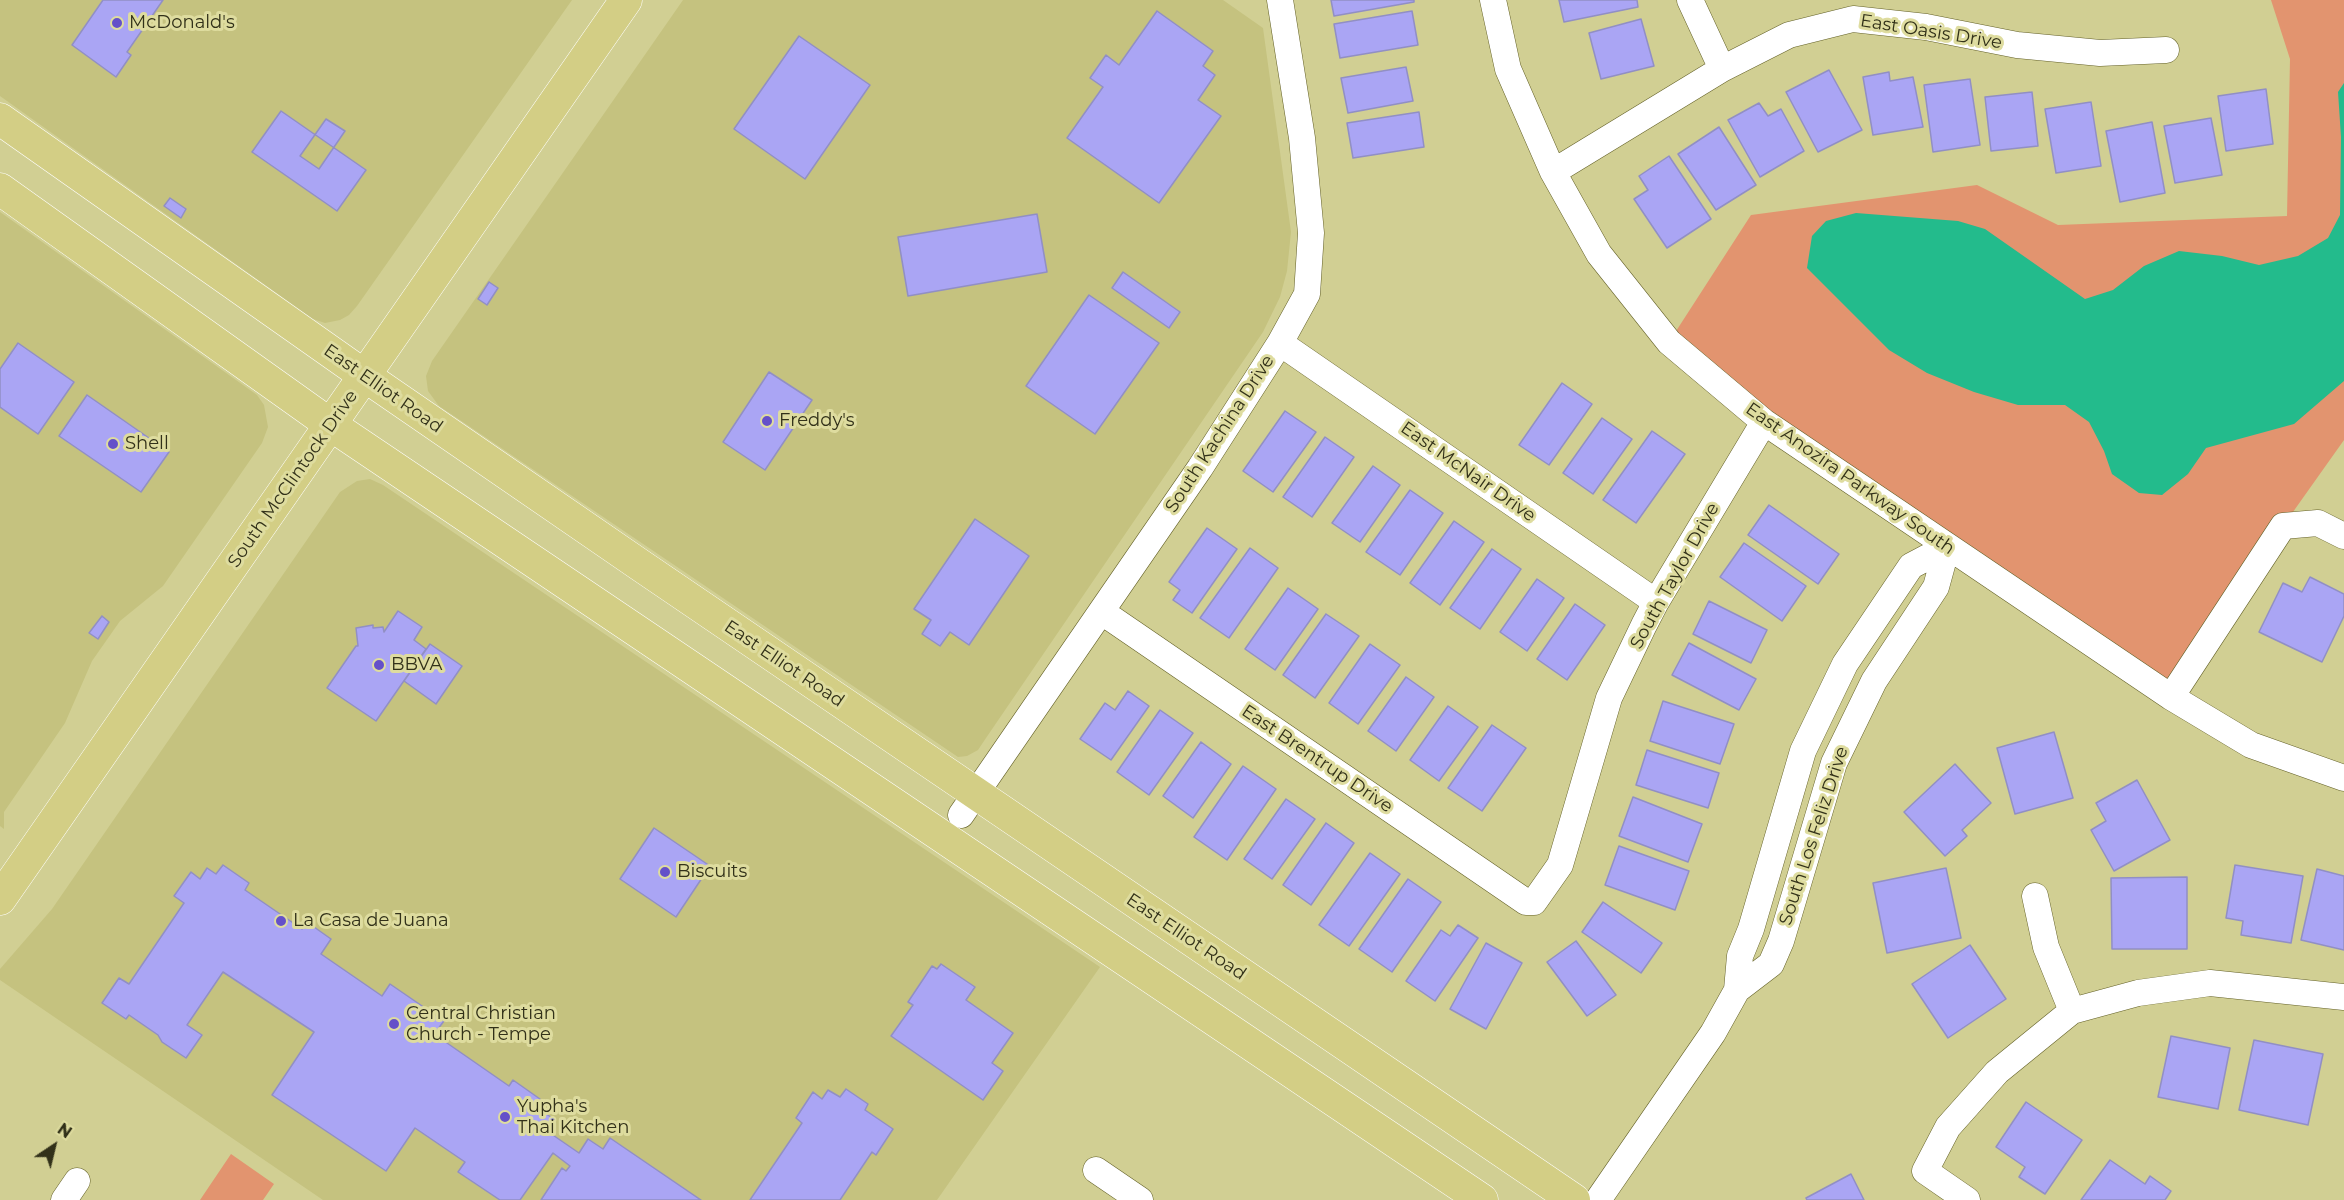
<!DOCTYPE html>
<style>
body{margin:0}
#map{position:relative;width:2344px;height:1200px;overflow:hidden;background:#d1cf93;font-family:Montserrat,sans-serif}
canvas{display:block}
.north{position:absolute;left:24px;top:1116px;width:60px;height:60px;-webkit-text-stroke:4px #dedc9f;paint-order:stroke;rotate:35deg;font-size:16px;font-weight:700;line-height:24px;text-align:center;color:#323119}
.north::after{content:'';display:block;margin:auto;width:21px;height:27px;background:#323119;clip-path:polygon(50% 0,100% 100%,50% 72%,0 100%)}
</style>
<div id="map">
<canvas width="2344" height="1200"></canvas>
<div class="north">N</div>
</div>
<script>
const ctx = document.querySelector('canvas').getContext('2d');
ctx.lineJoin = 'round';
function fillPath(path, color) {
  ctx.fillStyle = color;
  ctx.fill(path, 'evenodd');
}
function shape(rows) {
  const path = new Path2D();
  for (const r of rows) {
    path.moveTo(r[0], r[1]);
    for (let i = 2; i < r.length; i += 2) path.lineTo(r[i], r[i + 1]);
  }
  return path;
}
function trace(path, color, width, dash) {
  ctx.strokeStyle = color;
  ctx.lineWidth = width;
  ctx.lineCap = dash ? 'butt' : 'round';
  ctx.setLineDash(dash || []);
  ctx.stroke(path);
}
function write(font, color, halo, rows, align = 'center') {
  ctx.font = font + ' Montserrat,sans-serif';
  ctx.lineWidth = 6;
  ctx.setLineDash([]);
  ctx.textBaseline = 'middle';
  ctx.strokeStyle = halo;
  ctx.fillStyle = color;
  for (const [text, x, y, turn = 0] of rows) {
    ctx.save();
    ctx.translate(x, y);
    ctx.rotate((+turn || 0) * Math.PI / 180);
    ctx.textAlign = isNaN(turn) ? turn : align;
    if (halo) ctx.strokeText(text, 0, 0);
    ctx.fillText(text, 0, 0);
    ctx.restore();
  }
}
const built = shape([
 [0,0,572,0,357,306,349,315,340,320,325,323,313,319,0,96],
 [683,0,1223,0,1263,28,1291,232,1287,271,1280,297,1263,332,986,738,978,750,967,756,958,757,457,418,439,406,428,391,426,376,432,361],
 [0,212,257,395,264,405,268,427,262,443,163,586,120,621,92,661,65,723,4,812,4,829,0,826],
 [370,479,383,485,1100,967,937,1200,323,1200,0,980,0,969,52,909,340,492,357,481]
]);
const green = shape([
 [2271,0,2344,0,2344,440,2283,526,2171,697,1669,342,1751,215,1977,185,2058,225,2287,216,2290,59],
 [231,1154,274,1184,263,1200,200,1200]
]);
const water = shape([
 [2344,83,2344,381,2294,424,2206,448,2188,474,2162,495,2139,493,2112,474,2104,451,2089,422,2065,405,2018,405,1974,392,1927,373,1889,350,1807,268,1812,236,1826,221,1856,213,1958,221,1985,229,2085,299,2113,290,2144,266,2179,251,2222,256,2259,265,2298,256,2328,238,2340,215,2341,137,2338,92]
]);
const building = shape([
 [103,0,163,0,127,52,131,55,116,77,72,45,103,0],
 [1331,0,1414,0,1414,2,1334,16,1331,0],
 [1559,0,1637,0,1638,7,1564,22,1559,0],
 [1157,11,1213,51,1203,66,1215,75,1198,100,1221,116,1159,203,1067,138,1103,87,1090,78,1106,55,1119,65,1157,11],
 [1412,11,1418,45,1340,58,1334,24,1412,11],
 [1641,19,1654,66,1601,79,1589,33,1641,19],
 [799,36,870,85,805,179,734,129,799,36],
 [1406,67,1413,101,1348,113,1341,78,1406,67],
 [1829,70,1862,130,1818,152,1786,92,1829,70],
 [1889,72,1890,81,1913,77,1923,127,1873,135,1863,77,1889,72],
 [1970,79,1980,145,1933,152,1924,85,1970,79],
 [2266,89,2273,144,2226,151,2218,96,2266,89],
 [2032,92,2038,146,1991,151,1985,97,2032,92],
 [2091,102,2101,166,2056,173,2045,109,2091,102],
 [1759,103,1768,116,1781,109,1804,151,1760,177,1728,120,1759,103],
 [281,111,366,170,337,211,252,152,281,111],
 [1419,112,1424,147,1353,158,1347,123,1419,112],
 [2211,118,2222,175,2175,183,2164,126,2211,118],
 [326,119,345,131,319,169,300,156,326,119],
 [2152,122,2165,193,2120,202,2106,131,2152,122],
 [1719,127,1756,185,1716,210,1678,154,1719,127],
 [1669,156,1711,219,1667,248,1634,199,1648,190,1639,176,1669,156],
 [170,198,186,209,181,218,164,206,170,198],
 [1037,214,1047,272,908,296,898,237,1037,214],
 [1123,272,1180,312,1169,328,1112,288,1123,272],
 [489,282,498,288,487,305,478,299,489,282],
 [1089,295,1159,343,1095,434,1026,386,1089,295],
 [18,343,74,382,38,434,0,407,0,369,18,343],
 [769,372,812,400,765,470,723,442,769,372],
 [1562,383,1592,404,1549,465,1519,445,1562,383],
 [87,395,169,452,141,492,59,436,87,395],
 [1285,411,1316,432,1273,492,1243,471,1285,411],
 [1602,418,1632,439,1593,494,1563,473,1602,418],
 [1652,431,1685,454,1636,523,1603,500,1652,431],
 [1325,437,1354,457,1312,517,1283,497,1325,437],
 [1373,466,1400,485,1360,542,1332,523,1373,466],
 [1410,490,1443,513,1400,575,1366,552,1410,490],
 [1769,505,1839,554,1818,584,1748,535,1769,505],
 [975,519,1029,556,969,645,950,632,940,646,922,634,931,620,914,609,975,519],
 [1454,521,1484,542,1440,605,1410,583,1454,521],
 [1207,528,1237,549,1192,613,1173,600,1180,590,1169,582,1207,528],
 [1744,543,1806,586,1782,621,1720,577,1744,543],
 [1250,548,1278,568,1229,638,1200,618,1250,548],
 [1492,549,1521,569,1480,629,1450,608,1492,549],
 [2310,577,2344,594,2344,616,2322,662,2259,632,2283,583,2302,592,2310,577],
 [1537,579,1564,598,1527,651,1500,632,1537,579],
 [1288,588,1318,609,1275,670,1245,649,1288,588],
 [1709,601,1767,630,1751,663,1693,634,1709,601],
 [1575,604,1605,625,1567,680,1537,659,1575,604],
 [398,611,422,627,414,640,426,649,376,721,327,688,356,646,358,646,356,628,373,625,373,628,383,627,384,632,398,611],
 [1326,614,1359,636,1315,698,1283,675,1326,614],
 [102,616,109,622,98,639,89,633,102,616],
 [1689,643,1756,679,1739,710,1672,675,1689,643],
 [430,644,462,666,436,704,404,681,430,644],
 [1370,644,1400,665,1358,724,1329,703,1370,644],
 [1406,677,1434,697,1396,751,1368,731,1406,677],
 [1128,691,1149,706,1111,760,1080,739,1105,703,1115,710,1128,691],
 [1663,701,1734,724,1720,764,1650,741,1663,701],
 [1448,706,1478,727,1439,781,1410,760,1448,706],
 [1160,710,1193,733,1149,795,1117,772,1160,710],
 [1492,725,1526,748,1482,811,1448,788,1492,725],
 [2054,732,2073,798,2015,814,1997,748,2054,732],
 [1201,742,1231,764,1193,818,1163,796,1201,742],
 [1647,750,1719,773,1708,808,1636,785,1647,750],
 [1955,764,1991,803,1962,830,1967,836,1945,856,1904,812,1955,764],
 [1243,766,1276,789,1227,860,1194,837,1243,766],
 [2137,780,2170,840,2114,871,2091,830,2106,821,2096,803,2137,780],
 [1633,797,1702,824,1688,862,1619,836,1633,797],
 [1286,799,1315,819,1272,879,1244,859,1286,799],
 [1326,823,1354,843,1311,905,1283,885,1326,823],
 [654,828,710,866,676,917,620,879,654,828],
 [1619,846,1689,871,1675,910,1605,885,1619,846],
 [1370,853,1400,874,1349,946,1319,925,1370,853],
 [223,865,249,883,245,890,302,929,307,922,331,939,321,954,382,996,390,984,444,1021,434,1034,509,1086,513,1080,540,1099,535,1106,555,1120,547,1131,579,1153,588,1139,603,1149,610,1138,701,1200,541,1200,562,1168,566,1171,570,1166,553,1153,520,1200,500,1200,458,1172,465,1162,415,1128,386,1171,272,1095,314,1032,223,972,187,1025,202,1035,186,1058,162,1042,158,1035,129,1015,126,1019,102,1003,119,978,129,984,184,903,174,896,191,872,200,879,207,868,216,874,223,865],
 [2235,865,2303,876,2291,943,2241,935,2243,921,2226,918,2235,865],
 [1946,868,1961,938,1887,953,1873,883,1946,868],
 [2317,869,2344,876,2344,950,2301,940,2317,869],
 [2187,877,2187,949,2112,949,2111,878,2187,877],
 [1408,879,1441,902,1392,972,1359,949,1408,879],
 [1603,902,1662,943,1641,973,1582,932,1603,902],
 [1458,925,1478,938,1435,1001,1406,981,1441,930,1450,936,1458,925],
 [1576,941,1616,995,1587,1016,1547,962,1576,941],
 [1486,943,1522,963,1486,1029,1450,1009,1486,943],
 [1970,945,2006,999,1948,1038,1912,984,1970,945],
 [941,964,975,987,966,1000,1013,1033,992,1063,1003,1071,983,1100,891,1036,913,1005,908,1002,932,966,937,969,941,964],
 [2171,1036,2230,1048,2218,1109,2158,1097,2171,1036],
 [2254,1040,2323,1054,2308,1125,2239,1110,2254,1040],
 [846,1089,868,1104,865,1110,893,1129,876,1155,872,1152,840,1200,750,1200,802,1123,796,1118,813,1092,822,1099,828,1090,840,1097,846,1089],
 [2026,1102,2082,1140,2045,1194,2019,1177,2025,1167,1996,1147,2026,1102],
 [2110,1160,2145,1184,2150,1176,2171,1191,2165,1200,2081,1200,2110,1160],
 [1851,1174,1864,1200,1807,1200,1806,1198,1851,1174]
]);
const minor = shape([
 [1493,0,1508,69,1553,172,1599,254,1669,342,1764,422,2171,697,2251,745,2344,778],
 [1690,0,1722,69],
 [1553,172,1722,69,1789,35,1853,19,1926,27,2017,45,2100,53,2166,50],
 [1280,343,1656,602],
 [1102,612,1526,902,1534,902,1560,865,1609,698,1644,625,1656,602,1764,422],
 [2171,697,2283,526,2318,523,2344,536],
 [961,815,1200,468,1280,343,1307,294,1311,233,1302,138,1280,0],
 [2035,896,2046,947,2072,1011],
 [1737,990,1740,956,1751,929,1803,751,1845,664,1911,566,1947,547],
 [1096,1170,1140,1200],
 [64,1200,77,1181],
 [1598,1200,1713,1033,1737,990,1771,964,1781,941,1834,763,1874,681,1936,587,1947,547],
 [1967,1200,1925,1171,1948,1127,1997,1072,2072,1011,2138,993,2210,983,2344,997]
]);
const major = shape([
 [0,119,365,376,640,565,1574,1200],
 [0,189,331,425,1482,1200],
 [0,899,626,0]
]);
const markers = [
 [117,23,6,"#6450c9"],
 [767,421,6,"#6450c9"],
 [113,444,6,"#6450c9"],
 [379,665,6,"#6450c9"],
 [665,872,6,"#6450c9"],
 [281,921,6,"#6450c9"],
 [394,1024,6,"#6450c9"],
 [505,1117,6,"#6450c9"]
];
const poiNames = [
 ["McDonald's",129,23],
 ["Freddy's",779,421],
 ["Shell",125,444],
 ["BBVA",391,665],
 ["Biscuits",677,872],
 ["La Casa de Juana",293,921],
 ["Central Christian",406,1014],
 ["Church - Tempe",406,1035],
 ["Yupha's",517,1107],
 ["Thai Kitchen",517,1128]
];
const streetNames = [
 ["East Oasis Drive",1931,32,9],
 ["East Elliot Road",383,389,35],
 ["South Kachina Drive",1220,434,-57],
 ["East McNair Drive",1468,472,35],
 ["South McClintock Drive",293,479,-55],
 ["East Anozira Parkway South",1850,479,35],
 ["South Taylor Drive",1675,576,-61],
 ["East Elliot Road",784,664,34],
 ["East Brentrup Drive",1317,759,34],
 ["South Los Feliz Drive",1814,836,-72],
 ["East Elliot Road",1186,937,34]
];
fillPath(built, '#c5c27f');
fillPath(green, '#e2946f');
fillPath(water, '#23bb8c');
fillPath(building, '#aaa5f4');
trace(building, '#918fc4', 1.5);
trace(minor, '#646128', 27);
trace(major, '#fff', 33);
trace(minor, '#fff', 26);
trace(major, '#d3ce85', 32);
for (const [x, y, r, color] of markers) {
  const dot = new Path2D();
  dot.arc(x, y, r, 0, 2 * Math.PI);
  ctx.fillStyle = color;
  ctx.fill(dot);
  trace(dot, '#dedc9f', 2);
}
write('18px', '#323119', '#dedc9f', poiNames, 'left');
write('18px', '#323119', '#dedc9f', streetNames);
</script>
